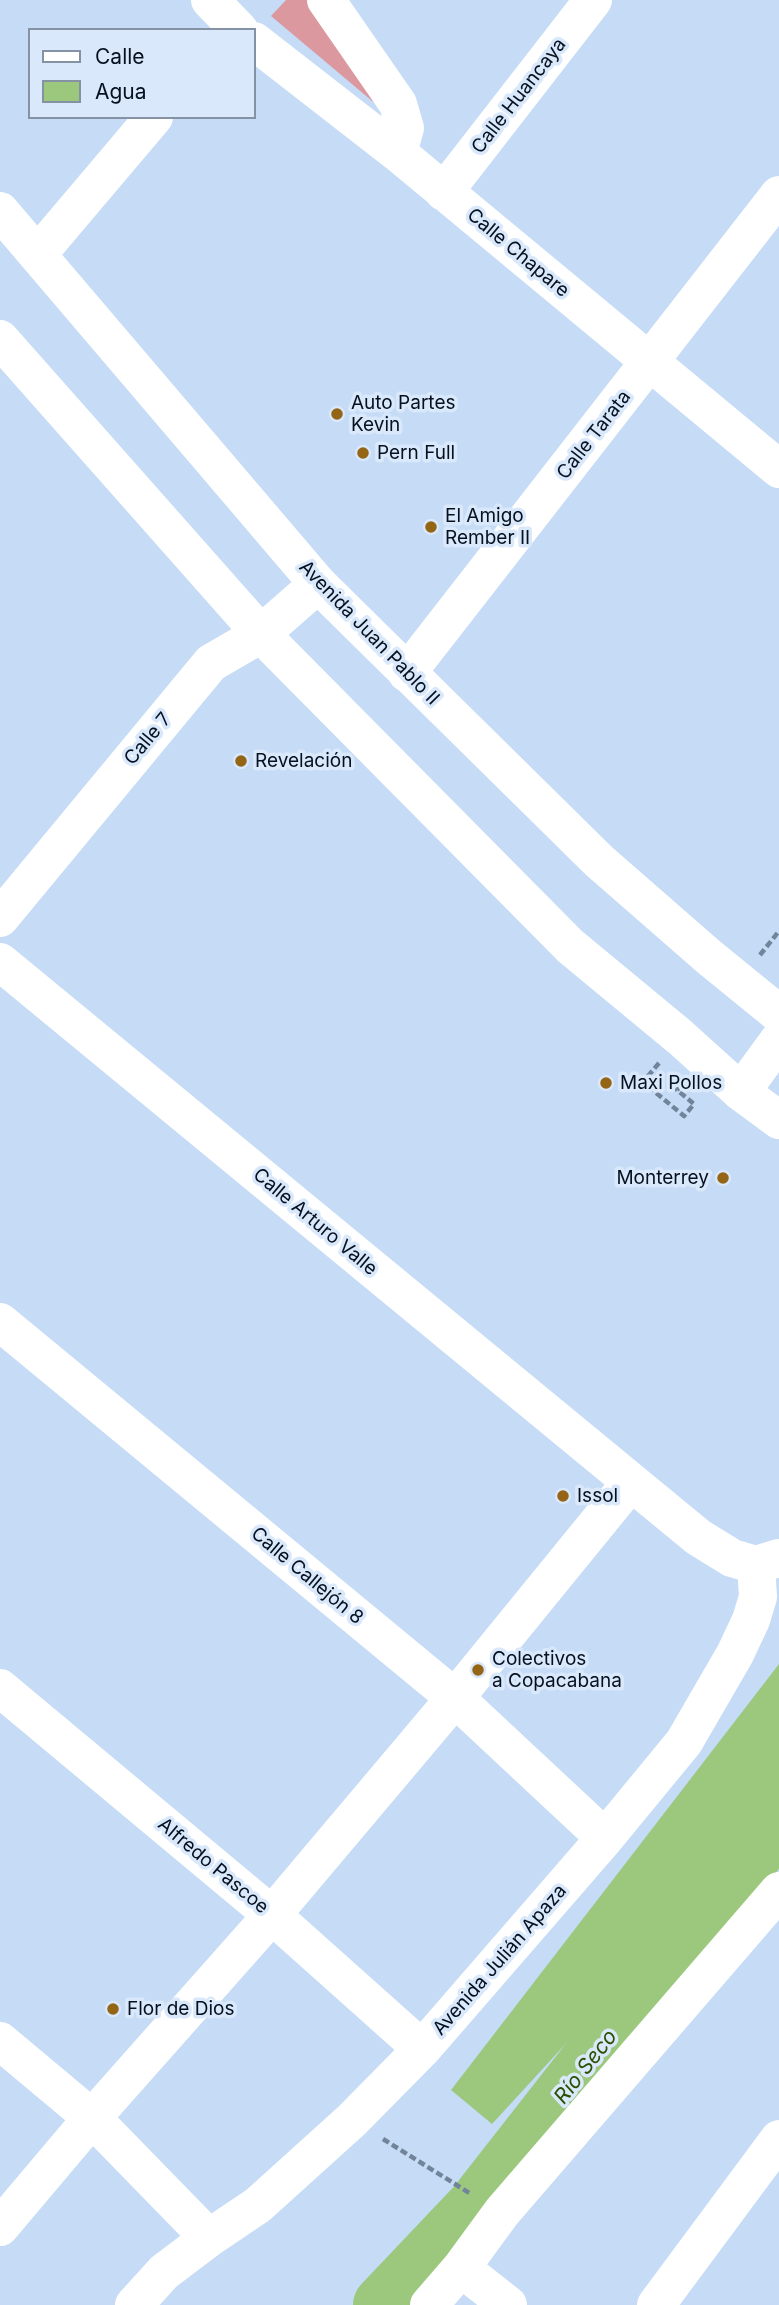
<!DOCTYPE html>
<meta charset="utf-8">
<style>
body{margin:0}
#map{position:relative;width:779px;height:2305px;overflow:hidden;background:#c5dbf6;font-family:Inter,sans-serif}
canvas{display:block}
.legend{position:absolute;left:28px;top:28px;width:228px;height:91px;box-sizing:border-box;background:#d9e8fa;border:2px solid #8492a3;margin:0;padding:9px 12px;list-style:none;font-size:21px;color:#051120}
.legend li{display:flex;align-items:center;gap:14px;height:35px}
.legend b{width:35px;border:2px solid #8492a3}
</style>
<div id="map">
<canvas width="779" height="2305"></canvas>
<ul class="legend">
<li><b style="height:9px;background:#fff"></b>Calle</li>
<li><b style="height:19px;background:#9cc87d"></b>Agua</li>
</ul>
</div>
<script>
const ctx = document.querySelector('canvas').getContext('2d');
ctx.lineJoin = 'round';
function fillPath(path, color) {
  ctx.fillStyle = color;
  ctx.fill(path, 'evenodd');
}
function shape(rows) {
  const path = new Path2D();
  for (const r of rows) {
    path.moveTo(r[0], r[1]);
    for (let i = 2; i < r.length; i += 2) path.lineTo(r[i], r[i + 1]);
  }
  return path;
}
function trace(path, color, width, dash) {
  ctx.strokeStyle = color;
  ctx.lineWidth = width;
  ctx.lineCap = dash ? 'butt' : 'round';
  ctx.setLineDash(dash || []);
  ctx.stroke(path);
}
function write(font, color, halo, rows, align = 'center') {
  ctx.font = font + ' Inter,sans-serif';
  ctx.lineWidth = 7;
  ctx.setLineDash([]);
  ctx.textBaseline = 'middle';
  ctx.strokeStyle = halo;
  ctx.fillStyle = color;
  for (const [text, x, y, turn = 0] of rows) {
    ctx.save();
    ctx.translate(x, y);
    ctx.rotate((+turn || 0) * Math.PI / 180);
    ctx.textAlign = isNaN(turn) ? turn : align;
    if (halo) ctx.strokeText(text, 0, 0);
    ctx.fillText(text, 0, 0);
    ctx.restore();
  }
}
const green = shape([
 [286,0,316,0,390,116,271,16]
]);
const water = shape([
 [779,1664,779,1812,492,2124,451,2090]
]);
const river = shape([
 [383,2305,476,2207,779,1820]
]);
const path = shape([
 [760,955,779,931],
 [659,1063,643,1082,684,1116,694,1104,677,1090,681,1086],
 [383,2139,471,2194]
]);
const minor = shape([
 [210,0,239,30],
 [326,0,398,104,405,128,398,153],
 [254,41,398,153,779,469],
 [444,192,593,0],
 [38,254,154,117],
 [407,673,779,195],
 [0,918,211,663,261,634,318,584],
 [0,962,698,1537,732,1558,756,1565,779,1558],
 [741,1092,779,1040],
 [0,1322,455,1698,605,1838],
 [0,1688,272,1915,422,2049],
 [0,2041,92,2118,209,2238],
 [0,2227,92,2118,272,1915,455,1698,631,1482],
 [461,2268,508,2305],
 [134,2305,164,2272,209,2238,258,2205,352,2120,422,2049,605,1838,684,1742,735,1654,751,1620,758,1597,756,1565],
 [429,2305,461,2268,502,2212,779,1891],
 [656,2305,779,2139]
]);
const highway = shape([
 [0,211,318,584,599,861,709,957,779,1014],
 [0,339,261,634,570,946,680,1037,741,1092,779,1120]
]);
const markers = [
 [337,414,7,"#956516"],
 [363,453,7,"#956516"],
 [431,527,7,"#956516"],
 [241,761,7,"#956516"],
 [606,1083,7,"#956516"],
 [723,1178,7,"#956516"],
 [563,1496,7,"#956516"],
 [478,1670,7,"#956516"],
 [113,2009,7,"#956516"]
];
const streetNames = [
 ["Calle Huancaya",519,96,-52],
 ["Calle Chapare",518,253,40],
 ["Calle Tarata",594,435,-52],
 ["Avenida Juan Pablo II",369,633,46],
 ["Calle 7",148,739,-50],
 ["Calle Arturo Valle",315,1222,40],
 ["Calle Callejón 8",307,1576,40],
 ["Alfredo Pascoe",213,1866,40],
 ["Avenida Julián Apaza",500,1960,-49]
];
const poiNames = [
 ["Auto Partes",351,403],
 ["Kevin",351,425],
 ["Pern Full",377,453],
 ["El Amigo",445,516],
 ["Rember II",445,538],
 ["Revelación",255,761],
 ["Maxi Pollos",620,1083],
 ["Monterrey",709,1178,"right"],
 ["Issol",577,1496],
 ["Colectivos",492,1659],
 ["a Copacabana",492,1681],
 ["Flor de Dios",127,2009]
];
const waterNames = [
 ["Río Seco",586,2067,-52]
];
fillPath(green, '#db999f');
fillPath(water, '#9cc87d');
trace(river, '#9cc87d', 60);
trace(path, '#728499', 4.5, [7, 3.5]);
trace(minor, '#fff', 38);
trace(highway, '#fff', 38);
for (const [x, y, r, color] of markers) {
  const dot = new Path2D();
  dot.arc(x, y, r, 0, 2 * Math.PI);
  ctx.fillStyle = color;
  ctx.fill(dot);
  trace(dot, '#d9e8fa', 2.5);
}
write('19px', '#051120', '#d9e8fa', streetNames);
write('19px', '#051120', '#d9e8fa', poiNames, 'left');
write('italic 21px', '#2b5100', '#d9e8fa', waterNames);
</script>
